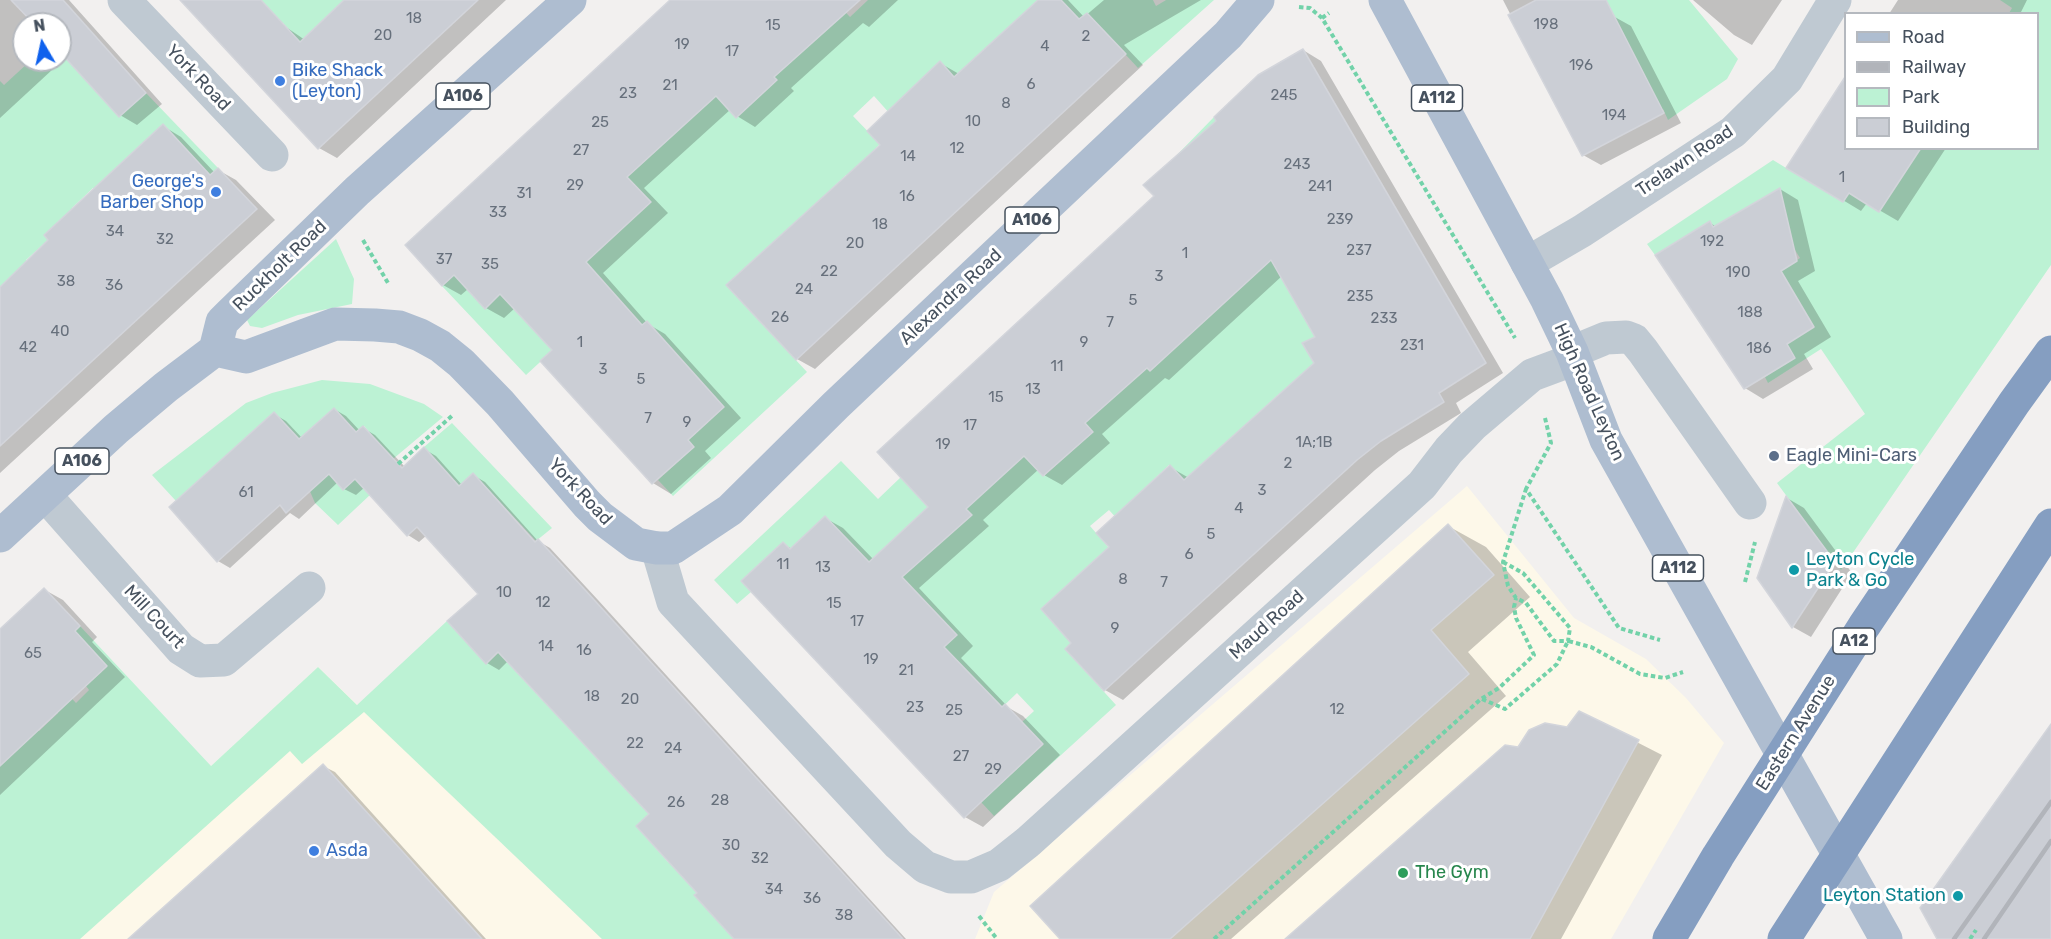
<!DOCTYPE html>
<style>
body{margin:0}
#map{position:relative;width:2051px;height:939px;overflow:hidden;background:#f2f0ef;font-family:Rubik,sans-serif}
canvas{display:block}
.legend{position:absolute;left:1844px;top:12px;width:195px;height:138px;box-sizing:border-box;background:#fff;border:2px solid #b5b9bf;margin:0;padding:8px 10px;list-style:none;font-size:18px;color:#46515e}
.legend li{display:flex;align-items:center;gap:12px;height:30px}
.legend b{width:30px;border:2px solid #b5b9bf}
.north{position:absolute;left:12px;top:12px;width:60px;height:60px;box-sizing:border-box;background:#fff;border:2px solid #b5b9bf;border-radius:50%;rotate:351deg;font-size:16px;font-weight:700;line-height:24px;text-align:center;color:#46515e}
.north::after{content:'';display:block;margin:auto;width:21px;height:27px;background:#0f61ed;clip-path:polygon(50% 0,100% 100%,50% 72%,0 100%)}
</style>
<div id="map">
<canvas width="2051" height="939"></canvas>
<ul class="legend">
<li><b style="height:8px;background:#aebdd0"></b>Road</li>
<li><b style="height:8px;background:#b1b4ba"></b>Railway</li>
<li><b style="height:16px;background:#bcf2d4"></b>Park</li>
<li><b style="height:16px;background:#cbced5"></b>Building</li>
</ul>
<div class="north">N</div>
</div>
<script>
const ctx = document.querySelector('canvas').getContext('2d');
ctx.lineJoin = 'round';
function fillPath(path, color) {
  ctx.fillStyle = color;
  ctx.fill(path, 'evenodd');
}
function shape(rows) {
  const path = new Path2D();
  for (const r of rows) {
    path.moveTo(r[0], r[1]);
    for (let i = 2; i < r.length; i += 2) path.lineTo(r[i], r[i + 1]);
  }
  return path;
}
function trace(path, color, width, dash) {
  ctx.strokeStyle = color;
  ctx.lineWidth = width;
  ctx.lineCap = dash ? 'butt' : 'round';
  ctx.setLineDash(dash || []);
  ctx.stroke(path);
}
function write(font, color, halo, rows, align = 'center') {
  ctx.font = font + ' Rubik,sans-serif';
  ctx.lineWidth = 6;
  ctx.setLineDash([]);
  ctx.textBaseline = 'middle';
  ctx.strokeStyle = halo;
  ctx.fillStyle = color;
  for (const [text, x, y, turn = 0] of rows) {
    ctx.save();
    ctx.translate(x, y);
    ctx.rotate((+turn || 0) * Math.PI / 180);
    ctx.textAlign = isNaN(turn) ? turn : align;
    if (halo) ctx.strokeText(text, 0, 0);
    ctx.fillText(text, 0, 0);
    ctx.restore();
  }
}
const commercial = shape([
 [1467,486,1574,618,1646,659,1686,698,1724,743,1611,939,975,939,994,892],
 [318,667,602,939,24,939]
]);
const green = shape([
 [229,0,389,0,321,65,283,23],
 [834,0,850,17,868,0,1038,0,1004,32,1033,63,1028,67,999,36,964,68,992,99,949,82,954,77,940,62,900,125,874,96,853,116,880,144,863,161,892,192,846,175,811,208,840,240,774,300,745,268,726,285,807,372,673,496,658,480,694,447,688,440,724,407,692,372,611,354,614,294,526,375,442,286,454,275,485,309,500,294,507,302,650,202,627,177,646,160,616,128,664,143,709,102,680,70,728,27],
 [1061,0,1153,0,1156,6,1166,0,1214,0,1138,68,1087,13,1079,19],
 [1581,0,1689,0,1738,59,1727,79,1668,120,1663,109,1659,111],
 [2000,0,2051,0,2051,265,1841,570,1777,483,1865,414,1821,349,1768,383,1765,377,1795,358,1787,344,1814,327,1788,283,1751,289,1800,258,1762,198,1736,214,1715,230,1709,222,1655,255,1647,244,1773,160,1842,202,1849,193,1879,212,1905,172,1874,152,1920,148,2038,148,2038,14,2009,13,2012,8],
 [73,11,112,55,119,116,146,93,218,168,210,175,99,193,93,188,72,208,117,257,105,268,61,219,44,235,48,240,26,260,65,303,20,269,0,287,0,81,4,85,29,62,31,64,36,60,60,60,59,24],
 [1214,117,1278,219,1315,337,1303,344,1319,373,1280,393,1245,425,1276,459,1184,480,1169,465,1145,488,1159,503,1159,565,1109,510,1090,526,1109,548,1071,643,1065,649,1116,705,994,816,981,802,1043,745,1022,722,1034,711,1017,693,966,742,989,694,957,660,922,694,939,652,956,635,833,596,825,516,790,549,783,542,742,581,751,592,737,604,714,580,841,461,878,499,901,477,935,476,981,495,1016,463,1023,454,1044,476,1092,433,1085,423,1146,366,1150,370,1163,359,1215,310,1173,159],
 [336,239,354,279,352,304,298,315,262,328,250,326,247,320],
 [322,380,370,384,424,404,443,417,393,459,364,426,356,432,334,408,299,439,176,501,152,475,246,403,272,393],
 [452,423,552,528,536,541,473,473,459,486,424,447],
 [365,469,371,494,338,525,315,503,309,489,326,470],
 [537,618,510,665,543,701,581,666,636,728,600,761,633,797,685,781,636,826,668,862,711,881,694,895,734,939,602,939,364,712,302,764,290,751,80,939,0,939,0,766,37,730,39,731,58,713,25,678,40,664,76,703,89,690,86,686,107,667,75,631,80,626,211,766,318,667,357,705,447,621,486,664]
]);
const shadow = shape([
 [0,0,69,0,162,104,137,125,120,115,66,57,0,118],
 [24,24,60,24,60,60,24,60],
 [182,0,236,0,283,25,305,40,360,0,506,0,337,158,319,148],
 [673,0,898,0,869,27,863,23,791,88,794,91,755,127,737,116,731,109,644,188,668,213,603,273,648,324,665,334,741,418,705,451,711,458,671,494,653,483,542,361,554,350,515,308,504,318,486,308,468,289,461,295,443,285,407,245],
 [1040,0,1068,0,1084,17,1104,0,1201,0,1124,45,1143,65,815,369,797,359,882,145,940,63,959,74],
 [1503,0,1603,0,1613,16,1631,26,1681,123,1601,165,1583,155],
 [1693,0,1782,0,1752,45,1734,35],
 [1898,0,2027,0,2020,14,1889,14],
 [1303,50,1321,61,1503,373,1456,403,1461,413,1399,451,1375,470,1123,700,1105,690,1073,643,1111,547,1170,467,1189,478,1316,364,1317,337,1282,276,1169,380,1165,378,1102,434,1110,443,1062,485,1044,475,1039,469,983,520,989,526,919,588,973,646,961,658,1009,708,1023,716,1060,755,983,827,965,817,783,544,792,549,825,518,843,528,874,560,930,507,1156,196],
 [1846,80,1846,148,1946,148,1898,221,1867,203,1861,211,1788,167],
 [163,126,181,137,215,173,218,170,236,180,275,220,0,473,0,288],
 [1780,189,1798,200,1815,271,1798,281,1831,337,1804,354,1813,369,1763,399,1745,388,1710,223,1717,227],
 [334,409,346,416,360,431,363,428,375,435,405,467,424,449,436,456,462,485,473,475,485,482,538,541,550,548,598,600,906,939,736,939,699,893,651,814,508,661,499,670,487,663,480,594,427,535,419,542,408,535,365,487,356,495,344,489,338,482,299,519,290,513,230,568,218,561,274,414,286,421,302,438],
 [1787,498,1804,508,1852,573,1811,637,1793,627,1758,578],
 [1448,526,1486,547,1530,597,1468,652,1506,696,1231,939,1062,939],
 [45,590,63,600,97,637,92,642,125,677,0,795,0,631],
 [1580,713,1662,755,1561,939,1287,939,1518,748,1567,729],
 [323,766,335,772,486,939,130,939]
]);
const building = shape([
 [11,0,63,0,146,93,119,117,60,52,60,24,34,24,11,0],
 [180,0,261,0,300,42,344,0,478,0,318,149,180,0],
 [670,0,860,0,774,77,777,80,736,118,716,96,627,177,651,202,586,262,642,325,647,321,724,407,688,440,694,447,652,484,540,361,552,350,500,294,485,309,454,275,442,286,405,245,670,0],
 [1038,0,1061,0,1079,19,1087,13,1126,54,796,360,726,285,880,145,867,131,940,61,954,77,1038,0],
 [1536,0,1606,0,1664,113,1582,156,1508,15,1536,0],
 [1303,49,1486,363,1439,393,1444,402,1381,441,1357,460,1104,691,1065,649,1071,643,1041,609,1109,547,1096,533,1170,465,1184,480,1314,363,1302,343,1315,337,1271,260,1150,371,1147,368,1085,423,1093,432,1043,476,1024,456,966,509,972,515,902,577,957,635,944,647,1002,707,1005,704,1043,744,964,818,741,581,783,542,790,549,825,516,869,562,928,507,877,452,1154,196,1143,185,1216,121,1214,117,1258,75,1303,49],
 [1845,77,1845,148,1921,148,1879,212,1849,193,1843,202,1786,168,1845,77],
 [163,124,210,175,218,168,257,209,0,446,0,287,48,240,44,235,163,124],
 [1780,188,1797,261,1781,271,1814,327,1787,344,1795,358,1744,389,1655,255,1710,221,1713,227,1780,188],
 [334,408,356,432,363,426,402,468,424,447,459,486,473,473,535,542,538,539,586,591,903,939,734,939,694,895,697,893,636,826,649,814,498,652,486,664,447,621,478,594,417,527,407,536,355,479,343,490,329,474,286,513,280,505,217,562,169,507,274,412,299,439,334,408],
 [1786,496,1835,562,1792,628,1757,578,1786,496],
 [1448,524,1494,575,1431,630,1469,674,1170,939,1060,939,1030,906,1448,524],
 [44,588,80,626,75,631,107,666,0,766,0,629,44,588],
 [1579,711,1639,740,1530,939,1285,939,1505,745,1518,747,1529,730,1545,723,1567,727,1579,711],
 [2051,724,2051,939,1937,939,1920,908,2051,724],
 [323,764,482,939,128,939,323,764]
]);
const path = shape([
 [1299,7,1310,8,1322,18,1515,338],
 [1322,18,1329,13],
 [363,240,388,283],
 [1545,418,1551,443,1526,489,1619,628,1660,640],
 [398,464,453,415],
 [1503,562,1523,573,1570,628,1568,641,1554,641,1526,603,1516,598,1508,586,1503,562,1526,489],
 [1745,582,1755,542],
 [1482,699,1505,709,1557,664,1568,641,1591,647,1640,674,1665,678,1683,672],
 [979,916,997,939],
 [1214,939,1481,699,1499,688,1534,655,1516,618,1514,607,1516,598],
 [1970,939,1976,930]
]);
const minor = shape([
 [124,0,272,155],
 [1527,263,1582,231,1733,132,1787,79,1835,0],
 [1572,352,1606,338,1626,337,1634,340,1643,351,1750,503],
 [45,495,181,649,200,661,224,660,309,588],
 [657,548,673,602,898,844,925,867,951,877,971,877,999,865,1028,842,1422,485,1449,450,1472,426,1532,375,1575,359]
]);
const major = shape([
 [1385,0,1547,300,1572,352,1606,440,1886,939],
 [215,350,246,357,335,324,375,325,399,327,420,335,440,346,461,363,500,403,587,504,600,517,636,544,657,548,673,548,730,510,836,405,1228,35,1258,0],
 [0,536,116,429,166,387,215,350,222,322,229,315,357,191,570,0]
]);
const highway = shape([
 [1669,939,1718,856,1864,626,2014,403,2051,352],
 [1784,939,2051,525]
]);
const rail = shape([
 [1954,939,2051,802],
 [1984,939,2051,841]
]);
const markers = [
 [280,81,6,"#3f7fe0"],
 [216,192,6,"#3f7fe0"],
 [1774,456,6,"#5c6f8a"],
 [1794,570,6,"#0f9aa8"],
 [314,851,6,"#3f7fe0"],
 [1403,873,6,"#2e9e5b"],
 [1958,896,6,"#0f9aa8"]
];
const numberNames = [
 ["18",414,19],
 ["198",1546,25],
 ["15",773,26],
 ["20",383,36],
 ["2",1086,37],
 ["19",682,45],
 ["4",1045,47],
 ["17",732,52],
 ["196",1581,66],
 ["6",1031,85],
 ["21",670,86],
 ["23",628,94],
 ["245",1284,96],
 ["8",1006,104],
 ["194",1614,116],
 ["10",973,122],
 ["25",600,123],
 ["12",957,149],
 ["27",581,151],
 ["14",908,157],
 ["243",1297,165],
 ["1",1842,178],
 ["29",575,186],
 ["241",1320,187],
 ["31",524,194],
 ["16",907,197],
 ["33",498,213],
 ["239",1340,220],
 ["18",880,225],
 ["34",115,232],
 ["32",165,240],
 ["192",1712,242],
 ["20",855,244],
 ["237",1359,251],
 ["1",1185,254],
 ["37",444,260],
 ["35",490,265],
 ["22",829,272],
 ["190",1738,273],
 ["3",1159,277],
 ["38",66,282],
 ["36",114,286],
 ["24",804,290],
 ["235",1360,297],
 ["5",1133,301],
 ["188",1750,313],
 ["26",780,318],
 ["233",1384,319],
 ["7",1110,323],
 ["40",60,332],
 ["1",580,343],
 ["9",1084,343],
 ["231",1412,346],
 ["42",28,348],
 ["186",1759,349],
 ["11",1057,367],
 ["3",603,370],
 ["5",641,380],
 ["13",1033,390],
 ["15",996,398],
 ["7",648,419],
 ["9",687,423],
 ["17",970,426],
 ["1A;1B",1314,443],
 ["19",943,445],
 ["2",1288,464],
 ["3",1262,491],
 ["61",246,493],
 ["4",1239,509],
 ["5",1211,535],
 ["6",1189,555],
 ["11",783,565],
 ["13",823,568],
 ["8",1123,580],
 ["7",1164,583],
 ["10",504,593],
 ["12",543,603],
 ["15",834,604],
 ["17",857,622],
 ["9",1115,629],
 ["14",546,647],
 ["16",584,651],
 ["65",33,654],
 ["19",871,660],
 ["21",906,671],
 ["18",592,697],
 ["20",630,700],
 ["23",915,708],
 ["12",1337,710],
 ["25",954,711],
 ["22",635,744],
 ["24",673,749],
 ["27",961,757],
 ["29",993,770],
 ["28",720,801],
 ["26",676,803],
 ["30",731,846],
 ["32",760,859],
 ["34",774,890],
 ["36",812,899],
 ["38",844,916]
];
const shields = [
 [463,96,54],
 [1437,98,51],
 [1032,220,54],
 [82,461,54],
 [1678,568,51],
 [1854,641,42]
];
const shieldNames = [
 ["A106",463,96],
 ["A112",1437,98],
 ["A106",1032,220],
 ["A106",82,461],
 ["A112",1678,568],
 ["A12",1854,641]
];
const shopNames = [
 ["Bike Shack",292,71],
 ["(Leyton)",292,92],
 ["George's",204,182,"right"],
 ["Barber Shop",204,203,"right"],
 ["Asda",326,851]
];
const streetNames = [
 ["York Road",198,78,46],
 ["Trelawn Road",1685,161,-34],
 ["Ruckholt Road",280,266,-44],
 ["Alexandra Road",951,297,-43],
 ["High Road Leyton",1589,392,66],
 ["York Road",580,492,47],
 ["Mill Court",154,617,47],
 ["Maud Road",1267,625,-42],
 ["Eastern Avenue",1796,733,-58]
];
const serviceNames = [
 ["Eagle Mini-Cars",1786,456]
];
const cultureNames = [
 ["Leyton Cycle",1806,560],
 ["Park & Go",1806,581],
 ["Leyton Station",1946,896,"right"]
];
const leisureNames = [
 ["The Gym",1415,873]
];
fillPath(commercial, '#fdf8e9');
fillPath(green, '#bcf2d4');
fillPath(shadow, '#0003');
fillPath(building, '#cbced5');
trace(building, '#d3d5db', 1.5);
trace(path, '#72d2a9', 4, [4.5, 3]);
trace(minor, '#bfc9d2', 33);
trace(major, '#aebdd0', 33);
trace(highway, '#859ec1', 33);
trace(rail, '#b1b4ba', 4.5);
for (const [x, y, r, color] of markers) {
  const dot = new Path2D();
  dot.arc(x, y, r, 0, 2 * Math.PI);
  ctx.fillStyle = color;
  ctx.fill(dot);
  trace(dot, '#fff', 2);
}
write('15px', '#67707c', null, numberNames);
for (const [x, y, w] of shields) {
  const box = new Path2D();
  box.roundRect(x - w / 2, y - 13, w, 26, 4.5);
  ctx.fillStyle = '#fff';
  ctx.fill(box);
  trace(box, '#46515e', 1.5);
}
write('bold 16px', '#46515e', null, shieldNames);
write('18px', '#366cbe', '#fff', shopNames, 'left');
write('18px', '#46515e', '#fff', streetNames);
write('18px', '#4e5e75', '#fff', serviceNames, 'left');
write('18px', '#0d838f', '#fff', cultureNames, 'left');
write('18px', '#27864d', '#fff', leisureNames, 'left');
</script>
